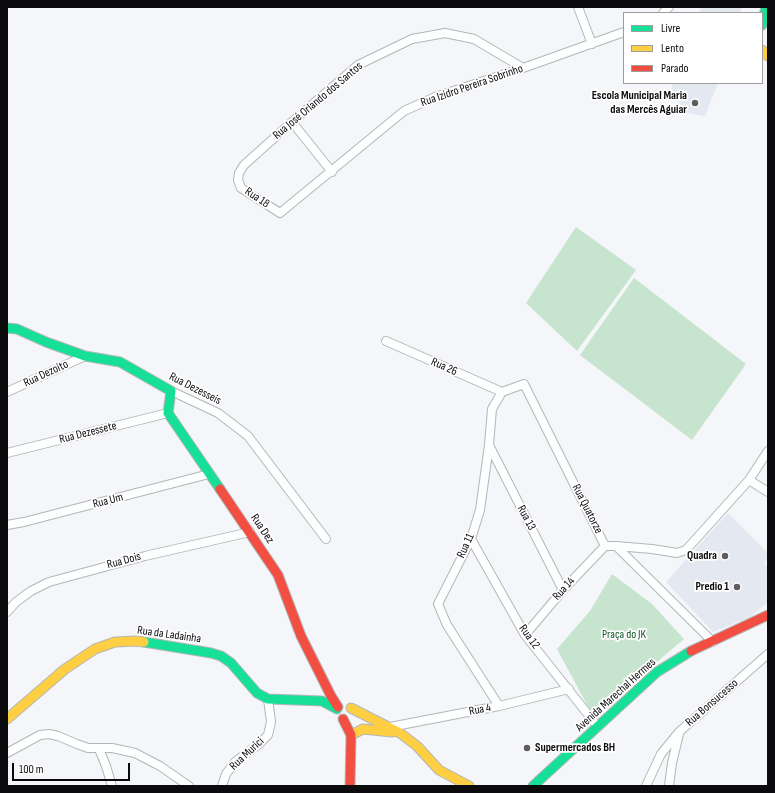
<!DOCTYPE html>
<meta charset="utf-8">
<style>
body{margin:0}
#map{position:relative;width:775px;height:793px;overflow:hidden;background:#f4f6f9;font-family:"Sofia Sans Condensed",sans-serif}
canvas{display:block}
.frame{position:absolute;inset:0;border:8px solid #0b0b0d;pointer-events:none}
.legend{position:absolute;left:623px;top:12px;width:140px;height:72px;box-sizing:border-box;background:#fff;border:1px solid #9d9d9e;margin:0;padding:5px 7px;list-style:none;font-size:12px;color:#0b0b0d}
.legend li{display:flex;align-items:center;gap:8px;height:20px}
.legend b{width:20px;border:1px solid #9d9d9e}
.scale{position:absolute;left:12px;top:763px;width:118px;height:18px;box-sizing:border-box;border:2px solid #0b0b0d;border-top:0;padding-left:5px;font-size:12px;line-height:14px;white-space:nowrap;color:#0b0b0d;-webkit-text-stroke:3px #fff;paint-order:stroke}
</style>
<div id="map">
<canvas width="775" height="793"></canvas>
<div class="frame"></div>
<ul class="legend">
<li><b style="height:5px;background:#16e098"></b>Livre</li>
<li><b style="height:5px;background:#ffcf43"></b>Lento</li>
<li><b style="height:5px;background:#f24e42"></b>Parado</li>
</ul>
<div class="scale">100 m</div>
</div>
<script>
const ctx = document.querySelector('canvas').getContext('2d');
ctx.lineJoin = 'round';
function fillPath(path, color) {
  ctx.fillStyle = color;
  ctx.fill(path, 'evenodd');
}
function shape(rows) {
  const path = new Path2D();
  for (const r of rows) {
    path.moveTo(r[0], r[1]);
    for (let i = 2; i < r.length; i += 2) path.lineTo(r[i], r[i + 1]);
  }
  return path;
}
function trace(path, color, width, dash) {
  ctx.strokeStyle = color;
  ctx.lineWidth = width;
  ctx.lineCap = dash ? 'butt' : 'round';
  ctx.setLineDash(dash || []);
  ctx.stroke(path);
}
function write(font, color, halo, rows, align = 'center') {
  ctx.font = font + ' "Sofia Sans Condensed",sans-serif';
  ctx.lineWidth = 3.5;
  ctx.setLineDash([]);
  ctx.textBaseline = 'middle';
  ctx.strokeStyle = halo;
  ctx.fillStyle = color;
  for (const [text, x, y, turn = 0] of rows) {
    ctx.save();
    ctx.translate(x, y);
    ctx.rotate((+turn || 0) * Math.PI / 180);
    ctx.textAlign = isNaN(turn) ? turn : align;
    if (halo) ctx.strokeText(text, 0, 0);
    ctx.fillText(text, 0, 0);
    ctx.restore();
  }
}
const built = shape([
 [701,7,742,7,740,13,694,13,700,11],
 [671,83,718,83,705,116,685,112,673,93],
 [728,513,768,553,768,558,764,563,768,568,768,602,750,617,713,632,666,582]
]);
const green = shape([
 [576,227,636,270,577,351,526,303],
 [634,278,746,364,692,440,580,355],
 [612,574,652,604,684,639,593,716,557,649,590,611]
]);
const street = shape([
 [578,7,592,44],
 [663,13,669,7],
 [523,68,474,39,445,33,412,39,358,65,292,122,244,165,239,173,238,180,241,188,280,213,404,111,435,97,523,68,624,32],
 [292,122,332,172],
 [386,341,502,392],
 [171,391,218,413,248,436,326,539],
 [7,392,85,356],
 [489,445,563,590],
 [7,453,168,413],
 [749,480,768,492],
 [7,525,24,522,209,474],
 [471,539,525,635,598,727],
 [616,546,652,549,677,553,686,550,749,480,768,451],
 [7,612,16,602,31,591,49,582,145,556,250,532],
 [525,635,563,590,605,546],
 [499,706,447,625,438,604,471,539,480,510,489,445,492,409,502,392,524,384,605,546,616,546,713,642],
 [390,727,499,706,569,689],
 [99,749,106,766,112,786],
 [7,753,40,735,49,734,58,736,77,744,88,748,112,748,135,753,160,766,189,786],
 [222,786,226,774,235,762,259,744,268,735,271,722,268,699],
 [646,786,661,754,679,732,768,654],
 [669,786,672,763,679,734]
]);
const fast = shape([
 [762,25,766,7],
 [7,328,17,329,46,342,85,356,120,362,171,391,168,413,220,489],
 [144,642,211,653,221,656,231,663,257,693,268,699,322,701,337,709],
 [533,786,657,672,691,651]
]);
const slow = shape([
 [762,50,768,56],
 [351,708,400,733,417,746,439,770,469,786],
 [7,719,65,669,95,649,115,642,136,641,144,642],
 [351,735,363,729,392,732]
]);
const jam = shape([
 [220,489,278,575,301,636,331,696,338,707],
 [691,651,768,615],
 [343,719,351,735,350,786]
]);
const markers = [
 [695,103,4,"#5d5d60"],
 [725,556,4,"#5d5d60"],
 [737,587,4,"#5d5d60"],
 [527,748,4,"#5d5d60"]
];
const streetNames = [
 ["Rua Izidro Pereira Sobrinho",472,86,-19],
 ["Rua José Orlando dos Santos",318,101,-40],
 ["Rua 18",257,198,34],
 ["Rua 26",444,367,24],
 ["Rua Dezoito",46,374,-25],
 ["Rua Dezesseis",195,389,27],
 ["Rua Dezessete",88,433,-14],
 ["Rua Um",108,501,-15],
 ["Rua Quatorze",587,509,63],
 ["Rua 13",526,518,62],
 ["Rua Dez",262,529,56],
 ["Rua 11",466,546,-66],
 ["Rua Dois",124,561,-15],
 ["Rua 14",564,589,-48],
 ["Rua da Ladainha",169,635,8],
 ["Rua 12",529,637,54],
 ["Avenida Marechal Hermes",616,695,-42],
 ["Rua Bonsucesso",712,703,-41],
 ["Rua 4",480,710,-11],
 ["Rua Murici",247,754,-43]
];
const poiNames = [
 ["Escola Municipal Maria",687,96],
 ["das Mercês Aguiar",687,110],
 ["Quadra",717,556],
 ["Predio 1",729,587],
 ["Supermercados BH",535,748,"left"]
];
const parkNames = [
 ["Praça do JK",624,635]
];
fillPath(built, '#e4e8f1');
fillPath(green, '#c6e4ce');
trace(street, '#b4b6b8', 10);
trace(fast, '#b4b6b8', 11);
trace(slow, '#b4b6b8', 11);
trace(jam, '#b4b6b8', 11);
trace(street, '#fdfefe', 8);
trace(fast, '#16e098', 9);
trace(slow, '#ffcf43', 9);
trace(jam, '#f24e42', 9);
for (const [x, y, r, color] of markers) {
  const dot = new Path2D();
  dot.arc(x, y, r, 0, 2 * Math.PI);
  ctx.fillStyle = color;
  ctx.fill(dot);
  trace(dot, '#fff', 1.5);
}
write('12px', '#0b0b0d', '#fff', streetNames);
write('bold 12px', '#0b0b0d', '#fff', poiNames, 'right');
write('12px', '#135528', '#fff', parkNames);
</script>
